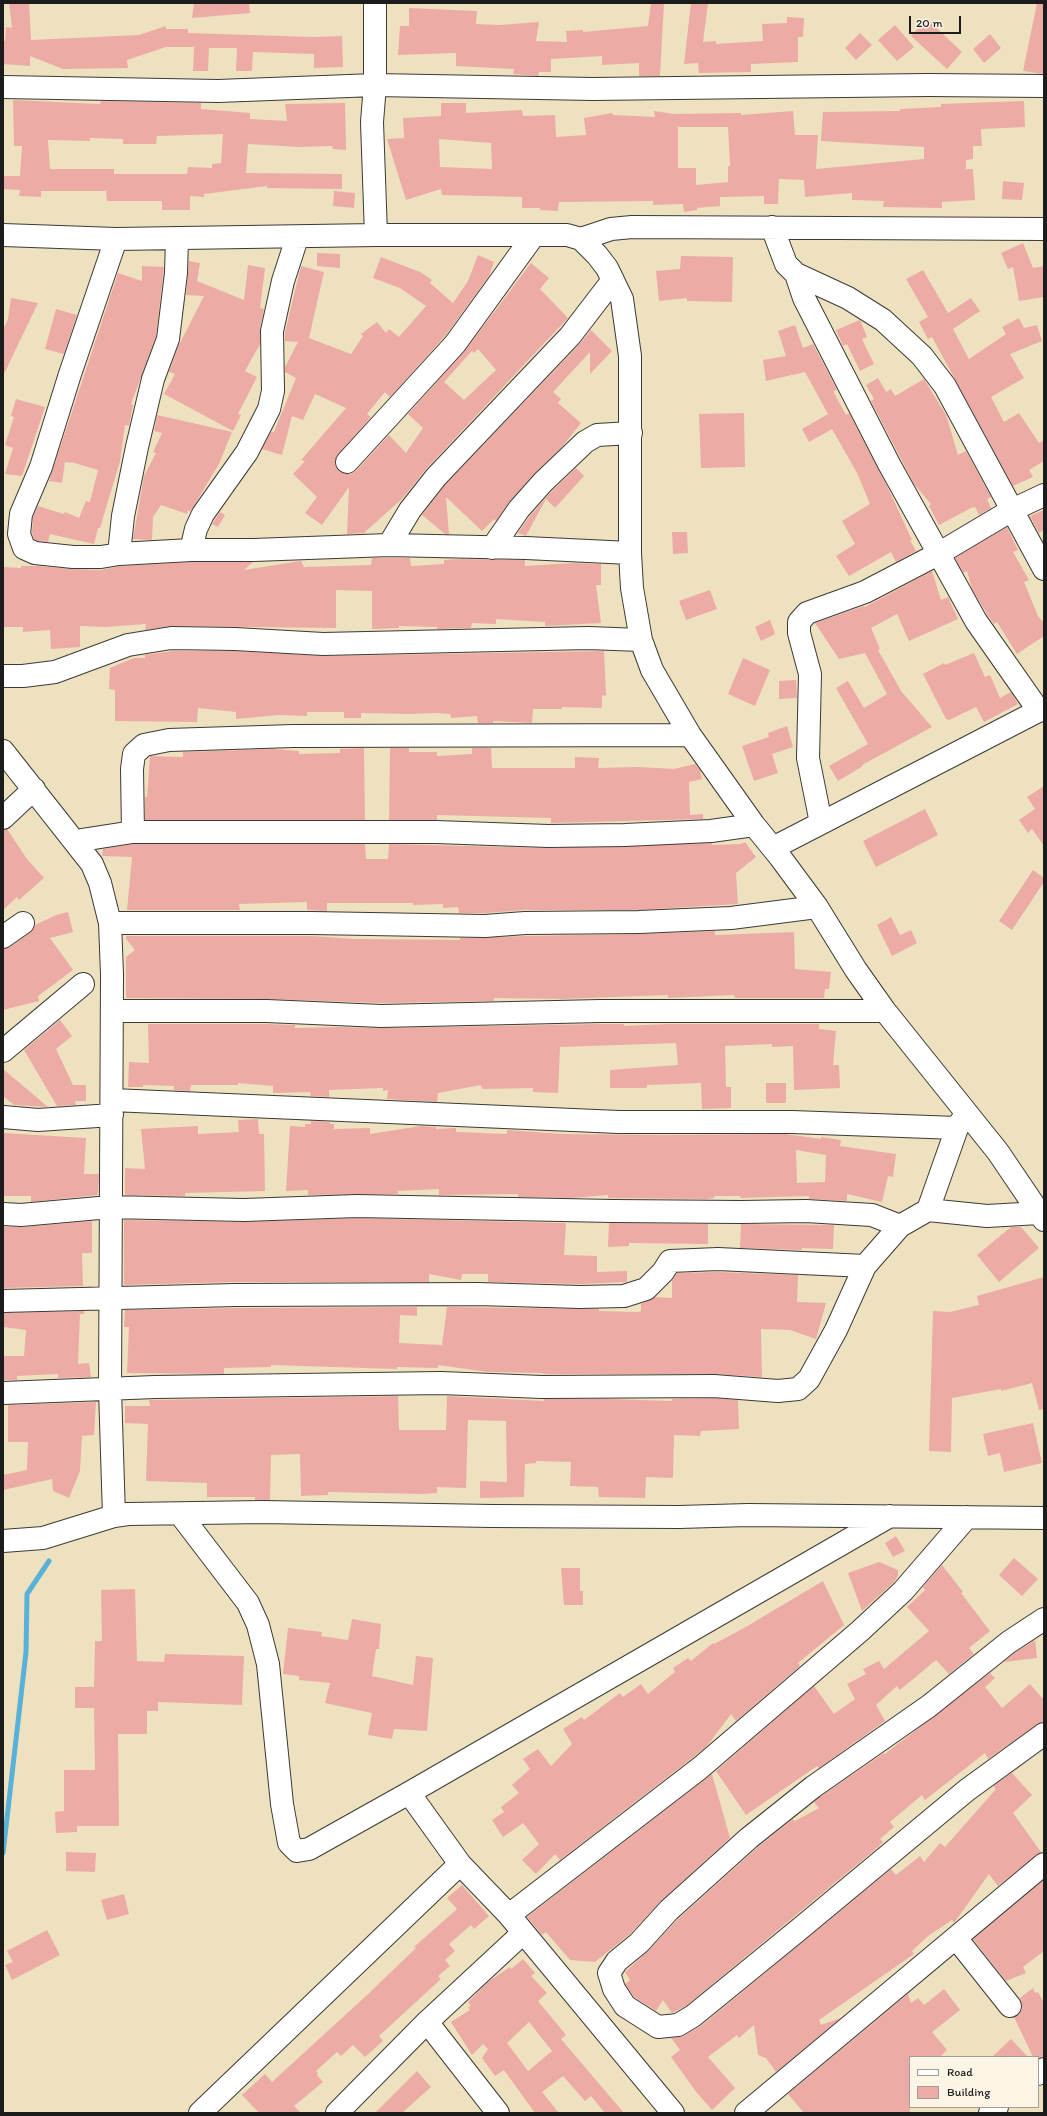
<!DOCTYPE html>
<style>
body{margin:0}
#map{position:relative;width:1047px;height:2116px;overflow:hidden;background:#eee1c0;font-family:Itim,sans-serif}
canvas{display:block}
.frame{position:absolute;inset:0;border:4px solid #1c1c1c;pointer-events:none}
.legend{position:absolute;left:909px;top:2056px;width:130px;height:52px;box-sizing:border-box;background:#fcf5e5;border:1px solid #a29e95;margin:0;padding:5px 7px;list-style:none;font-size:12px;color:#1c1c1c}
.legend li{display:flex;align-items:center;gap:8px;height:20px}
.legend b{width:20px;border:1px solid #a29e95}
.scale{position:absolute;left:909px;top:16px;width:52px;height:18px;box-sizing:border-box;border:2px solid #1c1c1c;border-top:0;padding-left:5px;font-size:12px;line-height:14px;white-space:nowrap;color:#1c1c1c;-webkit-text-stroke:3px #fcf5e5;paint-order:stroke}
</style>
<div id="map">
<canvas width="1047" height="2116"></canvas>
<div class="frame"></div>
<ul class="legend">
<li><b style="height:5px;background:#fff"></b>Road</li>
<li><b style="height:11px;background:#edaba6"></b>Building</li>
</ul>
<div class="scale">20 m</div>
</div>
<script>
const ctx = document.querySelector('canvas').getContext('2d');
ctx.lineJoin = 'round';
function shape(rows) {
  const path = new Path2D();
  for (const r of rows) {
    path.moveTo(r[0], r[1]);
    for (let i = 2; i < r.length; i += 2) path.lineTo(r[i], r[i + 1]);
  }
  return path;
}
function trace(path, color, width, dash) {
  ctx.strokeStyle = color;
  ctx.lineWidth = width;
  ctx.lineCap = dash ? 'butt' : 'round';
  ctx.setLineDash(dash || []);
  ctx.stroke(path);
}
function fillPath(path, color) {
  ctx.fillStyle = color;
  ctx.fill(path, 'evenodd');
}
const stream = shape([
 [3,1853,26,1652,27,1594,49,1561]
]);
const building = shape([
 [9,3,29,3,31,40,139,35,166,26,166,29,188,29,188,33,313,37,342,36,343,67,314,68,314,54,253,52,252,71,236,71,237,48,209,48,208,71,193,71,194,47,166,47,127,60,128,68,63,69,30,56,30,66,3,64,3,41,5,41,6,27,12,28],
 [194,3,249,3,250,13,192,18],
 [651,3,664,3,660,76,639,76,639,63,602,65,602,56,551,59,551,72,539,72,538,76,513,74,514,69,456,66,456,53,398,55,400,26,409,26,409,8,477,11,476,24,499,25,539,22,536,41,567,42,566,31,583,30,583,32,648,26],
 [691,3,708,3,703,42,716,41,716,44,763,41,762,24,787,23,787,17,804,18,803,37,798,37,798,62,751,64,751,72,699,73,698,63,684,64],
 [1037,3,1044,3,1044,74,1023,71],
 [927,19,962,52,947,69,911,36],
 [895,25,914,47,897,61,878,40],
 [860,33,872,45,856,60,845,48],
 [990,34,1001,48,984,63,973,49],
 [13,100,100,104,101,101,201,103,201,109,250,113,250,119,287,121,285,104,345,103,346,150,333,149,332,146,299,147,248,144,246,173,342,174,342,189,267,188,267,186,204,194,204,197,190,196,190,210,162,210,162,201,107,201,106,191,41,191,41,197,19,196,20,190,3,189,3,176,20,176,22,146,14,146],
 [223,134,221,163,212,164,212,168,188,167,187,174,114,174,114,169,50,169,48,140,90,141,90,138,123,139,123,144,156,144,157,136],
 [1024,101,1025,127,981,129,982,146,973,146,973,159,966,160,966,169,973,169,975,200,942,202,942,208,883,207,884,201,852,200,852,193,805,197,804,180,779,179,778,204,764,204,764,196,720,197,720,206,697,208,697,210,684,212,683,204,653,205,653,201,559,202,558,211,540,210,540,208,522,208,522,197,442,195,441,189,406,200,387,139,404,138,403,118,441,116,441,103,466,103,466,113,522,110,523,116,555,115,556,137,586,135,584,118,612,113,613,115,655,117,654,111,674,114,741,113,741,115,793,111,795,135,818,135,816,169,924,159,924,147,821,141,823,112,900,111,900,109,941,107,941,104],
 [678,127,728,127,730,166,728,166,728,182,696,185,696,168,678,168],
 [439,139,491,143,492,169,440,167],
 [1003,181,1024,183,1022,200,1002,199],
 [334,191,355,193,354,208,333,206],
 [1023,243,1033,268,1044,266,1044,297,1019,301,1013,267,1008,269,1001,253],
 [317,253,340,254,340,268,317,266],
 [478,255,494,262,489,276,445,336,390,397,385,392,367,414,371,417,335,459,335,465,339,471,350,474,356,471,389,435,406,453,423,428,408,414,464,352,531,263,549,278,540,289,568,318,427,468,403,498,364,533,347,534,349,487,322,525,305,513,317,497,293,474,305,461,301,460,346,408,315,394,303,420,292,416,282,455,262,449,271,432,274,432,296,378,285,372,285,367,298,342,285,341,285,332,301,266,324,272,309,338,351,354,363,336,361,334,377,322,386,333,389,329,399,337,426,306,400,288,373,278,381,257,420,272,432,280,430,283,453,303,468,281],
 [478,349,496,370,464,400,444,382,472,351,474,353],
 [681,256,733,257,732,302,687,301,687,298,659,301,656,271,680,269],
 [189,261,200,263,197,281,244,300,248,265,265,268,260,308,264,309,260,328,260,344,245,371,257,377,238,414,241,415,233,431,164,394,175,374,169,372,179,345,204,296,186,295],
 [142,266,164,267,156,336,131,404,133,405,129,426,125,425,120,461,100,528,98,528,94,544,50,534,48,542,38,541,34,539,32,532,33,517,38,506,64,514,65,512,79,518,86,501,90,502,98,470,71,462,71,463,65,462,62,483,49,481,118,273,142,281],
 [923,270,948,313,971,298,980,311,953,329,969,359,1006,334,1002,327,1019,318,1024,328,1037,325,1042,341,1010,354,1024,378,991,397,1004,422,1019,413,1039,443,1044,440,1044,461,1029,470,1033,477,1013,486,932,337,928,339,919,322,928,317,906,279],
 [11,298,38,303,3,376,3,330,8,319],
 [56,309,77,315,64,354,45,349],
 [860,320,867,337,862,339,874,364,860,371,847,344,843,346,836,330],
 [795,325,803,348,813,344,837,390,833,391,846,415,849,413,888,488,912,540,910,540,916,551,896,562,891,552,849,576,836,556,855,544,842,521,870,504,857,473,832,429,809,442,802,429,828,414,805,372,766,381,763,360,786,356,778,331],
 [591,330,612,351,590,374,590,352,553,392,561,399,558,403,581,423,561,448,534,474,510,501,496,521,494,519,482,531,446,497,449,534,445,534,422,515,445,485,579,345],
 [878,378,886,392,891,389,895,396,924,379,946,415,958,455,966,451,991,497,987,499,991,508,979,515,975,507,971,508,939,525,929,506,931,504,914,484,871,401,874,399,866,385],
 [16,399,45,407,22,476,5,474,13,448,5,445,14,417,11,416],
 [744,413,745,467,701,468,699,414],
 [157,415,232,432,219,464,190,512,188,510,187,514,161,505,153,517,152,540,133,539,144,476,156,453,153,452,162,433,154,431],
 [576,468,584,476,555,508,546,499,526,536,518,533,529,517,552,491],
 [1044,510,1044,530,1039,533,1030,516],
 [220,512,225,515,218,527,212,524],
 [1007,527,1018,550,1013,552,1029,580,1024,582,1038,616,1044,623,1044,636,1017,654,997,622,994,624,987,614,972,589,967,571,963,573,955,558],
 [672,532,687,532,688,553,673,554],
 [372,558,410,558,411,566,444,564,444,560,461,559,525,560,525,566,573,563,601,564,601,585,596,585,601,623,545,626,545,622,496,619,496,624,472,623,471,628,437,629,437,627,399,626,399,628,372,629,372,591,336,590,336,628,171,626,145,630,146,624,106,627,80,626,80,647,51,649,50,630,23,632,23,627,3,627,3,567,21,568,21,566,39,566,72,569,101,570,120,566,191,562,253,562,244,570,301,561,304,567,371,565],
 [932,571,941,600,948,597,958,619,909,641,897,614,871,628,880,649,878,650,901,691,932,727,862,765,863,766,838,781,829,766,868,744,836,688,848,681,864,708,887,694,865,653,839,659,815,623,864,606,865,607],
 [710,590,717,609,686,620,679,601],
 [770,620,775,634,761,641,755,627],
 [172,651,235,651,323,656,604,651,606,696,602,695,602,708,562,707,562,709,533,709,532,723,493,721,493,723,478,723,477,716,451,718,450,714,437,713,411,714,361,713,361,718,344,718,344,712,307,712,307,716,279,715,236,719,236,712,198,708,197,722,115,721,115,690,109,689,110,668,134,658,145,658,145,655],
 [974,653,985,677,990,675,1000,698,1011,692,1018,704,984,722,976,707,949,720,946,719,923,674,944,663,945,665],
 [743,658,770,670,755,706,728,694],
 [796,680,797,698,779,699,779,681],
 [787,726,793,747,772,754,778,773,754,781,742,746,769,737,768,733],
 [364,748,365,820,145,820,145,797,147,797,150,756,183,757,183,752,273,749,299,751,299,754,340,753,340,749],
 [390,748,409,748,409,752,437,752,437,756,472,754,472,748,491,748,492,768,575,768,575,757,599,758,598,768,637,767,674,769,695,764,700,770,702,779,689,782,690,815,703,814,703,819,551,823,551,818,437,815,437,820,389,820],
 [1044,786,1044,846,1032,829,1028,833,1019,820,1035,809,1027,797],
 [925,809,938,835,876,867,863,841],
 [7,829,27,859,44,878,19,900,17,897,3,910,3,830],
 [745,842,756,857,736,873,738,904,639,910,525,910,485,913,459,913,458,907,443,908,443,904,413,905,413,903,327,903,327,911,307,910,307,902,239,904,240,910,127,910,132,857,102,856,103,849,134,844,365,844,366,859,388,859,389,844,548,848,712,843,712,845,741,844],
 [1033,870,1044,878,1044,882,1012,930,999,921],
 [68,912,73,932,50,938,73,970,38,996,39,1001,3,1010,3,949,10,947,30,933,35,925,56,915],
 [891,917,900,935,911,930,917,943,892,956,877,925],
 [715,931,715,935,794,932,795,969,831,972,829,989,825,989,824,998,735,998,734,995,668,998,668,995,560,999,494,998,494,1001,381,1003,268,999,126,998,126,957,135,950,126,939,126,936,312,936,355,939,460,940,460,938,526,936,639,934],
 [60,1020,72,1036,56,1049,73,1085,86,1085,86,1101,75,1101,76,1105,57,1106,24,1050],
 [148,1024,267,1024,295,1025,295,1028,339,1027,381,1028,600,1024,624,1024,624,1026,667,1024,819,1024,819,1029,836,1031,833,1065,839,1065,840,1088,794,1090,793,1046,772,1047,772,1044,725,1046,726,1087,731,1087,731,1108,702,1109,701,1083,647,1085,647,1088,610,1088,610,1070,678,1065,676,1043,560,1047,558,1093,533,1092,533,1088,482,1089,481,1085,438,1093,437,1102,387,1099,388,1090,383,1091,383,1088,329,1090,329,1097,311,1096,310,1092,273,1093,273,1086,238,1083,238,1085,191,1085,190,1091,174,1090,174,1086,143,1085,143,1087,128,1087,129,1062,149,1063],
 [3,1069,48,1107,14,1105,3,1096],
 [766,1083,786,1083,786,1103,766,1103],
 [258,1119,259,1134,264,1134,265,1191,185,1193,185,1196,125,1195,125,1168,145,1169,141,1129,198,1126,198,1134,239,1132,238,1120],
 [311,1121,330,1122,330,1124,334,1124,334,1129,370,1128,370,1134,421,1126,436,1127,436,1129,456,1128,456,1132,507,1134,507,1130,562,1134,666,1135,785,1134,821,1139,821,1137,841,1140,840,1146,896,1154,893,1177,888,1176,882,1202,847,1194,847,1201,809,1199,809,1196,740,1198,741,1196,714,1196,714,1198,707,1199,608,1198,608,1195,572,1198,518,1197,518,1194,439,1195,439,1189,398,1191,398,1194,308,1195,308,1190,286,1191,290,1126,305,1127,305,1124,311,1124],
 [796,1150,826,1155,825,1182,797,1183],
 [3,1133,86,1138,84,1174,99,1174,98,1195,31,1202,31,1196,3,1196],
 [357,1218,566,1223,564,1255,597,1256,597,1272,627,1271,627,1282,580,1284,488,1282,488,1274,462,1274,461,1280,429,1274,429,1282,235,1282,124,1285,124,1220,244,1222],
 [92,1221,92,1253,82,1253,83,1286,3,1288,3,1227,22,1227],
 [609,1223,708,1224,708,1244,629,1243,629,1246,608,1247],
 [741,1224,834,1225,833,1249,802,1248,802,1250,740,1248],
 [1011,1227,1021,1227,1039,1248,999,1282,977,1255],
 [718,1272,798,1275,797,1302,826,1303,816,1339,790,1330,761,1329,762,1377,714,1374,543,1374,543,1373,488,1372,438,1365,438,1368,397,1367,397,1369,271,1365,271,1367,224,1368,224,1374,127,1373,129,1327,124,1327,125,1310,235,1308,417,1307,417,1316,400,1315,399,1343,442,1345,447,1307,599,1309,599,1311,638,1312,641,1311,641,1304,655,1297,672,1298,672,1281,677,1273],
 [1044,1277,1044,1409,1039,1410,1032,1383,1001,1391,1001,1389,952,1398,951,1452,929,1451,933,1311,950,1312,979,1305,977,1296],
 [84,1311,84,1314,80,1314,78,1364,89,1363,91,1377,58,1378,58,1374,17,1376,17,1380,3,1380,3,1356,24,1356,26,1330,3,1327,3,1313],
 [398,1396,399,1430,446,1430,447,1396,544,1401,544,1399,609,1399,672,1401,672,1399,714,1398,738,1400,739,1429,701,1431,700,1436,674,1435,673,1478,646,1477,645,1498,599,1497,598,1487,570,1486,571,1462,536,1461,536,1463,525,1464,524,1497,480,1498,480,1481,507,1482,506,1421,468,1420,466,1488,437,1487,437,1493,423,1494,328,1492,328,1495,301,1496,300,1454,271,1455,270,1500,255,1500,255,1497,207,1497,207,1483,146,1481,148,1424,125,1423,125,1406,150,1406,149,1400],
 [96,1402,94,1435,82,1436,80,1471,69,1498,53,1491,52,1479,3,1490,3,1475,27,1470,28,1442,8,1442,8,1405],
 [1033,1423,1042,1463,1004,1472,1000,1453,988,1456,983,1434],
 [896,1536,905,1551,893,1557,885,1543],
 [1014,1558,1038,1579,1022,1596,999,1575],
 [879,1562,898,1570,898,1576,894,1582,862,1611,848,1573],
 [942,1565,963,1592,961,1593,990,1631,969,1648,974,1654,949,1674,936,1660,900,1690,897,1686,876,1705,885,1721,819,1768,817,1766,746,1815,716,1771,814,1686,834,1714,855,1699,847,1684,866,1674,863,1669,879,1661,884,1669,929,1631,907,1607,925,1590,923,1587],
 [561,1568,580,1568,580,1591,583,1591,583,1605,564,1605],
 [823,1581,844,1625,798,1663,800,1666,736,1721,731,1714,707,1746,692,1758,560,1860,555,1854,536,1874,522,1860,539,1844,523,1823,503,1837,492,1820,504,1812,501,1807,519,1793,512,1785,530,1769,523,1759,538,1749,551,1766,572,1744,563,1729,582,1717,584,1720,620,1693,623,1697,641,1684,648,1694,675,1672,673,1668,688,1658,691,1661,713,1643,714,1644,744,1628],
 [135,1589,137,1661,164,1662,165,1654,244,1656,242,1705,158,1702,158,1711,147,1711,147,1734,118,1734,119,1826,77,1826,77,1832,56,1833,55,1812,64,1811,64,1770,95,1770,94,1708,75,1708,75,1687,94,1687,95,1641,102,1641,101,1590],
 [352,1619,381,1624,379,1649,376,1649,372,1676,413,1685,416,1656,433,1658,427,1731,394,1729,392,1739,368,1735,372,1713,325,1703,330,1683,299,1680,299,1676,283,1674,288,1628,322,1632,321,1636,348,1640],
 [1035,1640,1037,1658,1004,1662,1016,1652],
 [990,1673,995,1678,985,1687,1002,1708,1030,1684,1044,1700,1044,1720,988,1759,985,1753,925,1800,922,1795,890,1822,894,1827,880,1839,883,1842,877,1848,686,2006,672,2013,663,2000,656,2011,634,1997,625,1984,630,1980,625,1972,648,1951,678,1919,757,1848,793,1819,795,1821,819,1808,814,1802,820,1797,884,1753,885,1754],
 [1035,1756,1012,1773,1032,1795,1013,1813,1041,1852,998,1886,989,1874,954,1923,952,1920,928,1936,912,1951,914,1954,819,2020,821,2025,841,2018,776,2072,766,2058,758,2055,754,2025,739,2038,737,2035,708,2057,735,2088,712,2110,697,2093,671,2057,680,2050,671,2038,684,2036,701,2026,891,1869,896,1875,920,1856,924,1862,940,1843,945,1847,996,1789,993,1786],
 [712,1774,730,1838,661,1901,630,1934,595,1962,570,1960,546,1932,542,1935,527,1917],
 [66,1852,96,1853,95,1872,66,1871],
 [1044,1880,1044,1951,1023,1967,1026,1973,1006,1981,973,1939],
 [462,1885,489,1916,474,1929,471,1925,449,1944,455,1951,445,1960,450,1966,438,1976,441,1979,379,2036,383,2041,365,2057,353,2045,341,2056,337,2052,316,2071,318,2073,317,2075,323,2082,294,2106,301,2113,259,2113,242,2095,265,2074,272,2082,366,1996,416,1948,414,1947,457,1909,447,1898],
 [124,1894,129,1914,107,1920,101,1900],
 [47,1930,60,1955,12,1980,5,1965,13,1962,7,1951],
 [523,1959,535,1973,531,1976,547,1993,538,2001,566,2035,561,2039,624,2113,605,2113,591,2096,585,2101,563,2076,542,2092,559,2113,535,2113,504,2070,495,2076,482,2058,488,2049,483,2044,472,2055,451,2022,470,2010,468,2007,471,2006,468,2002,489,1981,510,1967,511,1969],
 [529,2022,552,2051,528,2071,507,2043],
 [1033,1988,1035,1993,1038,1992,1044,2003,1044,2057,1033,2057,1014,2017,1022,2010,1022,2004,1020,1998],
 [944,1989,960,2010,932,2032,947,2050,940,2057,910,2057,910,2113,804,2113,788,2094,908,1994,911,2003,918,1998,924,2005],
 [1011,2039,1028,2057,992,2057],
 [417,2071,431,2087,402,2113,375,2113]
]);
const minor = shape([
 [375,3,375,85,372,122,376,235],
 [3,87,218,91,375,85,593,89,928,85,1044,86],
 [772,227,786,264,796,274,848,298,883,320,922,356,945,386,1044,569],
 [3,235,116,239,376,235,567,235,581,239,597,255,607,268,622,299,630,356,630,553,632,588,641,640,652,670,690,735,754,825,780,857,817,907,856,970,885,1011,998,1152,1044,1220],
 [116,239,70,374,41,467,21,514,19,534,24,548,35,553,73,557,101,557,119,554,191,550,254,550,389,545,526,548,630,553],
 [581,239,611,229,632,227,1044,229],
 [796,274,804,298,889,464,976,621,1039,711],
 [347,462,455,344,534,235],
 [389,545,410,510,436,477,570,336,613,280],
 [492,548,519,509,543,482,585,442,597,435,631,433],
 [191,550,196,529,203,514,247,452,269,409,273,391,272,331,283,281,297,238],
 [119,554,123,516,137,447,153,379,168,339,176,273,177,238],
 [3,676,23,676,55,672,128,645,171,638,235,639,323,644,588,638,641,640],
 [3,751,92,864,100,883,110,923,112,974,110,1390,114,1516],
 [3,818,34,789],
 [821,823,808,758,810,674,799,633,799,622,807,613,865,592,938,554,1012,510,1044,495],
 [133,832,132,769,134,754,144,745,169,740,293,736,690,735],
 [75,841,133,832,436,832,548,836,625,835,711,831,754,825],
 [773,848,1044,708],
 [110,923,312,923,485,926,525,923,639,922,731,918,817,907],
 [3,937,23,923],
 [112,1011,267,1011,381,1016,600,1011,885,1011],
 [3,1051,83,984],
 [112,1100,619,1122,792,1122,957,1128],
 [3,1117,38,1120,112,1115],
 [928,1210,957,1128,964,1117],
 [3,1214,21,1215,110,1207,244,1210,357,1206,613,1211,741,1212,806,1211,872,1215,900,1226],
 [3,1301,235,1295,478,1294,580,1297,624,1296,646,1289,663,1272,670,1261,718,1259,865,1266],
 [3,1393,155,1387,441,1383,542,1387,714,1386,778,1391,798,1389,809,1379,836,1330,865,1266,900,1226,928,1210,987,1216,1039,1213],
 [180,1514,248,1603,258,1625,268,1664,282,1804,289,1843,297,1851,309,1849,409,1793,890,1516],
 [3,1541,43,1538,114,1516,128,1514,263,1512,492,1516,679,1517,748,1515,1044,1518],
 [1044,1619,1009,1642,929,1706,813,1787,749,1838,669,1910,639,1943,617,1961,609,1973,614,1989,625,2006,658,2027,678,2025,693,2016,796,1932,967,1790,1044,1734],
 [409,1793,460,1864,509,1915,673,2113],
 [509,1915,700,1768,860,1631,903,1591,967,1517],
 [956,1938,1010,2006],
 [427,2022,498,2113],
 [1038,2074,1044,2069],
 [200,2113,460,1864],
 [337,2113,427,2022,523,1933],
 [746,2113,1044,1864],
 [990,2113,997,2107]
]);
trace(stream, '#5ab1d7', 5);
fillPath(building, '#edaba6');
trace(minor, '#3c3a35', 24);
trace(minor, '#fff', 22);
</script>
